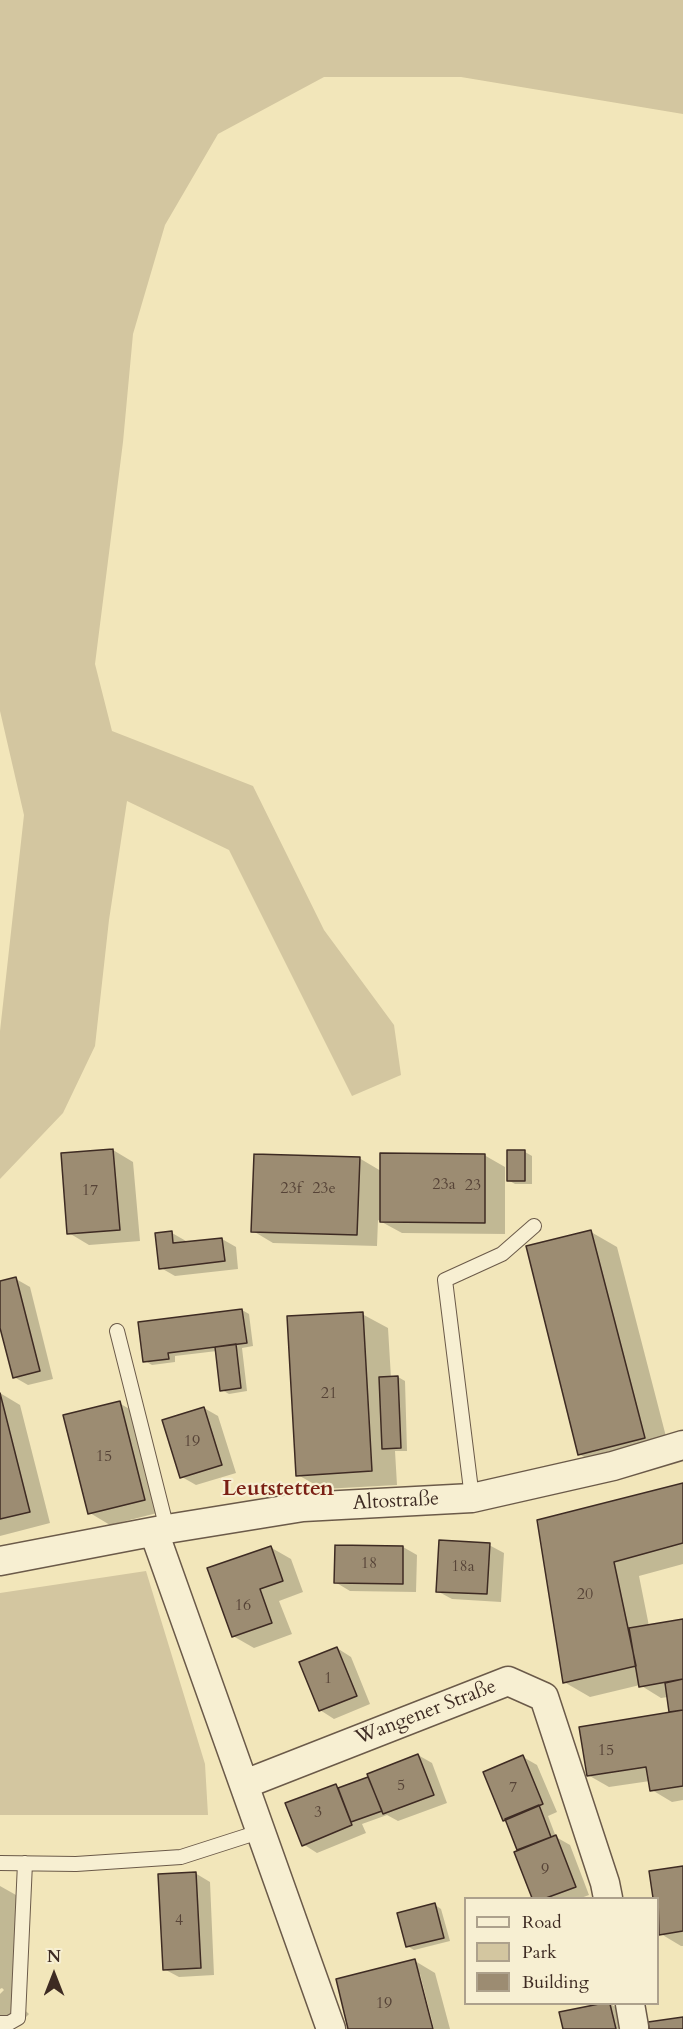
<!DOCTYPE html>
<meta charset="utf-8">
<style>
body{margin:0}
#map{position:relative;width:683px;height:2029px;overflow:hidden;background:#f2e6ba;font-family:Cardo,serif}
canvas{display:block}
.legend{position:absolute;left:464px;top:1897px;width:195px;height:108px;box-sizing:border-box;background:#f7efd2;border:2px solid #ada18c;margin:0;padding:8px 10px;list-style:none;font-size:18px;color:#3e2b23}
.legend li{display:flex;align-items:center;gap:12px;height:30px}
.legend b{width:30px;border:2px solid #ada18c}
.north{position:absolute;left:24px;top:1945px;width:60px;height:60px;-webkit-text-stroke:4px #f7efd2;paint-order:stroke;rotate:0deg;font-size:16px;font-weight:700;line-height:24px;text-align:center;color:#3e2b23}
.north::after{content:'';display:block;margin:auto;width:21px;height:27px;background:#3e2b23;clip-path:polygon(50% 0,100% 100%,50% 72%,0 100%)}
</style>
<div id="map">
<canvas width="683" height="2029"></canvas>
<ul class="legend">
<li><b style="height:8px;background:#f7efd2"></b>Road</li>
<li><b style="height:16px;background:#d3c6a0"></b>Park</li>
<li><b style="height:16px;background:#9c8c72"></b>Building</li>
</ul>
<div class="north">N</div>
</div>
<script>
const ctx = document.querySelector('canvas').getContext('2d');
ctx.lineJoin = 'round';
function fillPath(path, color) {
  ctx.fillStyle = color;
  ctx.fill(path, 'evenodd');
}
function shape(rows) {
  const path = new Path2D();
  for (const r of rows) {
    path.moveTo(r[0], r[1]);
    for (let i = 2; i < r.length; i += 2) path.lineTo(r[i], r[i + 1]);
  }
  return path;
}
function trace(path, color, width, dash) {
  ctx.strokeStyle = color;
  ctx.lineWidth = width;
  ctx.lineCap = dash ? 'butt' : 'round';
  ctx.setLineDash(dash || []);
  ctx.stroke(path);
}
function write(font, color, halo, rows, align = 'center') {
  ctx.font = font + ' Cardo,serif';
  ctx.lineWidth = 4.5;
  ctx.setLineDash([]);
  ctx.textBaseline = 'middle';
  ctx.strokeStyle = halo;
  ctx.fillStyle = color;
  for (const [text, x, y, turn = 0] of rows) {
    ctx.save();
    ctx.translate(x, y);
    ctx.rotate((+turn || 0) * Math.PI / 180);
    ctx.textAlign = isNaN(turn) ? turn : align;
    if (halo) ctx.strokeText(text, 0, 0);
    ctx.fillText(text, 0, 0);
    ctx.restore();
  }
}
const green = shape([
 [0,0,683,0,683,114,461,77,324,77,218,134,165,225,133,334,123,442,95,664,112,731,253,786,324,930,394,1025,401,1075,352,1096,229,850,127,801,109,920,95,1046,63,1113,0,1179,0,1031,24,815,0,711],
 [146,1571,205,1764,208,1815,0,1815,0,1593]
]);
const shadow = shape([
 [113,1150,133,1162,140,1241,89,1245,69,1233],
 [525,1152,532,1156,532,1184,515,1184,508,1180],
 [484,1155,505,1167,505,1234,402,1233,378,1220,377,1246,273,1243,253,1231,359,1158,381,1171],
 [591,1232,617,1247,670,1452,605,1469,579,1454],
 [172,1233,186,1241,186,1243,222,1239,236,1247,238,1269,175,1276,161,1268],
 [16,1279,30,1287,53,1379,28,1385,14,1377,0,1322,0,1283],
 [242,1310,249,1314,253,1346,242,1348,247,1391,229,1394,222,1390,217,1351,175,1356,175,1362,152,1365,145,1361],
 [362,1314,388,1328,391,1378,398,1377,405,1381,407,1451,395,1451,397,1485,323,1489,298,1475],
 [0,1393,20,1405,50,1523,0,1536],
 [119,1403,140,1415,165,1511,110,1525,90,1513],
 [204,1408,218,1416,236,1473,196,1485,182,1477],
 [683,1485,683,1564,639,1576,649,1626,683,1621,683,1800,672,1802,652,1790,650,1781,609,1787,588,1775,674,1713,670,1711,668,1697,661,1698,640,1685,590,1697,564,1682,539,1521],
 [489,1545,504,1553,501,1602,452,1599,437,1591],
 [270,1547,291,1559,303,1592,279,1601,292,1634,254,1648,233,1636],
 [403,1547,417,1555,416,1592,350,1591,335,1582],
 [337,1648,351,1657,370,1704,334,1719,320,1710],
 [418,1755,432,1763,447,1803,398,1821,387,1815,362,1824,366,1833,317,1853,303,1844,336,1786,341,1789,368,1779,371,1781],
 [523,1757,537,1765,557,1812,548,1816,556,1837,570,1845,589,1895,581,1898,534,1898,515,1853,521,1850,519,1849,508,1822,504,1820],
 [683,1868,683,1946,681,1946,661,1934,658,1898,655,1898,651,1873],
 [195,1873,210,1882,214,1975,179,1977,164,1969],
 [0,1886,16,1895,16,2002,29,2014,16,2027,0,2018,0,1994,4,1990,2,1988,0,1989],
 [435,1905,441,1909,450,1941,414,1950,407,1946],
 [415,1961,435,1973,450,2029,434,2029,420,1974,417,1974,431,2029,350,2029],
 [606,2004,610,2004,623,2011,628,2029,565,2029,561,2014]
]);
const building = shape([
 [113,1149,120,1230,67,1234,61,1153,113,1149],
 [507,1150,525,1150,525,1181,507,1181,507,1150],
 [380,1153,485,1154,485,1223,380,1222,380,1153],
 [254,1154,360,1157,357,1235,251,1232,254,1154],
 [591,1230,645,1438,578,1455,526,1246,591,1230],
 [172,1231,173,1243,222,1238,225,1261,159,1269,155,1233,172,1231],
 [16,1277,40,1371,13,1378,0,1328,0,1281,16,1277],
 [242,1309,247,1343,168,1353,169,1359,143,1362,138,1322,242,1309],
 [363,1312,372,1471,296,1476,287,1316,363,1312],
 [236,1344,241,1388,220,1391,215,1347,236,1344],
 [398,1376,401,1448,382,1449,379,1377,398,1376],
 [0,1393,30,1512,0,1519,0,1393],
 [120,1401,145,1500,88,1514,63,1415,120,1401],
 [204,1407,222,1465,180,1478,162,1420,204,1407],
 [683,1483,683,1543,614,1562,636,1666,563,1683,537,1520,683,1483],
 [439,1540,490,1543,487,1594,436,1592,439,1540],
 [335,1545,403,1546,403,1584,334,1583,335,1545],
 [271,1546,283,1581,260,1589,272,1623,232,1637,207,1568,271,1546],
 [683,1619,683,1679,639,1687,629,1628,683,1619],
 [337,1647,357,1696,319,1711,299,1662,337,1647],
 [683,1679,683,1710,669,1712,665,1683,683,1679],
 [683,1710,683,1786,650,1791,646,1767,587,1776,579,1727,683,1710],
 [418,1754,434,1795,383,1814,367,1774,418,1754],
 [523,1755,543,1804,503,1821,483,1772,523,1755],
 [368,1777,382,1811,351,1822,338,1788,368,1777],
 [336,1784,352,1825,302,1846,285,1803,336,1784],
 [539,1805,551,1837,517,1850,505,1819,539,1805],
 [556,1835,576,1887,546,1898,532,1898,514,1852,556,1835],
 [683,1866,683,1931,659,1935,658,1898,653,1898,649,1871,683,1866],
 [196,1872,201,1968,163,1970,158,1874,196,1872],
 [435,1903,444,1938,406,1947,397,1913,435,1903],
 [415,1959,433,2029,348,2029,336,1979,415,1959],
 [599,2004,610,2004,616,2029,563,2029,559,2012,599,2004],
 [683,2017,683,2029,649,2029,648,2022,683,2017]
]);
const lane = shape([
 [117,1331,167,1529],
 [472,1498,445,1280,502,1254,534,1226],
 [0,1863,76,1864,181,1857,262,1831],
 [0,2023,9,2023,18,2018,25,1863]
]);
const street = shape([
 [154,1532,331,2029],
 [0,1561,167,1529,303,1507,472,1498,613,1466,683,1445],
 [245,1784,508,1681,544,1697,605,1883,608,1898],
 [630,2004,634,2027]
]);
const numberNames = [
 ["23a",444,1185],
 ["23",473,1186],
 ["23f",291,1189],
 ["23e",324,1189],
 ["17",90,1191],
 ["21",329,1394],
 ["19",192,1442],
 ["15",104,1457],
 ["18",369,1564],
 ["18a",463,1567],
 ["20",585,1595],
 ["16",243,1606],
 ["1",328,1679],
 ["15",606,1751],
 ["5",401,1786],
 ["7",513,1788],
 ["3",318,1813],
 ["9",545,1870],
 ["4",179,1921],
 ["19",384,2004]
];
const streetNames = [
 ["Altostraße",396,1502,-3],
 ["Wangener Straße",426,1713,-21]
];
const quarterNames = [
 ["Leutstetten",278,1490]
];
fillPath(green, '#d3c6a0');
fillPath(shadow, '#0003');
fillPath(building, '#9c8c72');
trace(building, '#3e2b23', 1.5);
trace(lane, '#6b5a49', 16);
trace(street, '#6b5a49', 31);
trace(lane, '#f7efd2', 14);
trace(street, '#f7efd2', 28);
write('16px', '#564337', null, numberNames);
write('20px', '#3e2b23', '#f7efd2', streetNames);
write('bold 22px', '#7a1f14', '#f7efd2', quarterNames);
</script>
